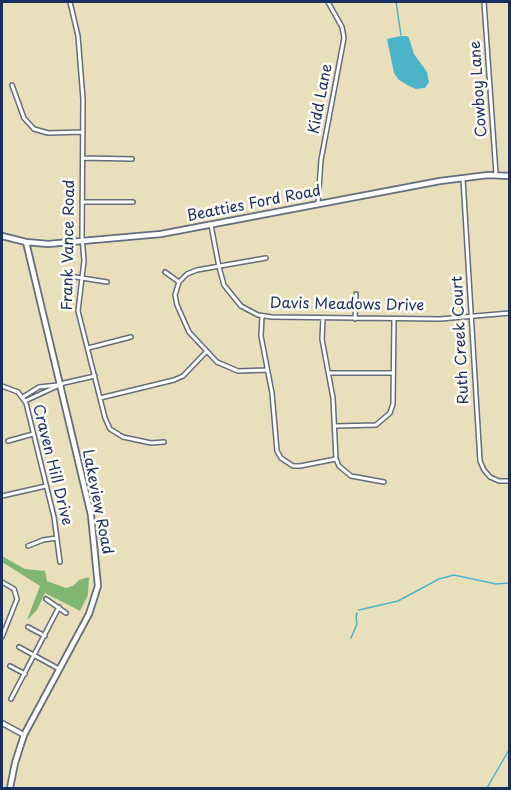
<!DOCTYPE html>
<style>
body{margin:0}
#map{position:relative;width:511px;height:790px;overflow:hidden;background:#e9dfba;font-family:"Playpen Sans",sans-serif}
canvas{display:block}
.frame{position:absolute;inset:0;border:3px solid #1b2f5e;pointer-events:none}
</style>
<div id="map">
<canvas width="511" height="790"></canvas>
<div class="frame"></div>
</div>
<script>
const ctx = document.querySelector('canvas').getContext('2d');
ctx.lineJoin = 'round';
function fillPath(path, color) {
  ctx.fillStyle = color;
  ctx.fill(path, 'evenodd');
}
function shape(rows) {
  const path = new Path2D();
  for (const r of rows) {
    path.moveTo(r[0], r[1]);
    for (let i = 2; i < r.length; i += 2) path.lineTo(r[i], r[i + 1]);
  }
  return path;
}
function trace(path, color, width, dash) {
  ctx.strokeStyle = color;
  ctx.lineWidth = width;
  ctx.lineCap = dash ? 'butt' : 'round';
  ctx.setLineDash(dash || []);
  ctx.stroke(path);
}
function write(font, color, halo, rows, align = 'center') {
  ctx.font = font + ' "Playpen Sans",sans-serif';
  ctx.lineWidth = 5;
  ctx.setLineDash([]);
  ctx.textBaseline = 'middle';
  ctx.strokeStyle = halo;
  ctx.fillStyle = color;
  for (const [text, x, y, turn = 0] of rows) {
    ctx.save();
    ctx.translate(x, y);
    ctx.rotate((+turn || 0) * Math.PI / 180);
    ctx.textAlign = isNaN(turn) ? turn : align;
    if (halo) ctx.strokeText(text, 0, 0);
    ctx.fillText(text, 0, 0);
    ctx.restore();
  }
}
const forest = shape([
 [2,553,2,556,25,569,45,571,47,581,66,588,73,586,79,580,89,577,88,595,80,611,45,593,37,610,27,620,40,586,2,562]
]);
const water = shape([
 [401,36,407,36,409,38,414,54,427,72,429,82,425,88,416,89,409,86,399,80,394,73,387,39]
]);
const stream = shape([
 [396,2,401,35],
 [359,610,398,601,439,579,454,575,496,584,510,583],
 [351,638,357,624,356,617,357,613],
 [487,788,510,748]
]);
const minor = shape([
 [70,2,78,36,83,99,82,236,84,261,78,311,105,418,110,429,123,437,151,443,164,442],
 [484,2,496,174],
 [12,85,24,118,34,129,48,133,83,132],
 [83,158,132,159],
 [463,179,480,461,484,470,490,477,499,481,510,481],
 [82,202,133,202],
 [318,203,321,160,344,38,342,27,328,2],
 [211,225,219,267,224,285,241,306,258,315,272,317,440,319,510,313],
 [266,258,197,270,187,274,179,282,175,295,177,305,189,332,217,362,238,371,267,370],
 [165,272,179,282],
 [69,276,107,282],
 [262,316,261,336,272,393,277,451,281,458,293,466,300,466,336,459],
 [323,318,322,339,333,398,336,459,339,466,351,476,384,482],
 [355,319,356,294],
 [88,348,131,337],
 [329,373,393,373],
 [2,386,18,392,26,403,54,517,60,562],
 [23,397,39,387,58,385],
 [100,398,174,380,183,376,206,352],
 [25,401,64,383,95,376],
 [335,426,376,425,390,413,393,404,394,319],
 [8,441,33,434],
 [2,496,46,486],
 [28,546,43,540,57,538],
 [2,582,14,589,17,599,2,637],
 [46,599,66,613],
 [28,627,45,636],
 [19,647,59,669],
 [10,666,25,674],
 [11,699,59,607]
]);
const tertiary = shape([
 [2,723,24,735]
]);
const secondary = shape([
 [2,236,26,242,48,244,161,234,440,181,488,175,510,176],
 [10,788,15,763,24,735,89,614,98,586,91,515,26,242]
]);
const streetNames = [
 ["Cowboy Lane",479,89,-94],
 ["Kidd Lane",321,99,-79],
 ["Beatties Ford Road",254,204,-11],
 ["Frank Vance Road",69,245,-89],
 ["Davis Meadows Drive",347,305,1],
 ["Ruth Creek Court",461,340,-93],
 ["Craven Hill Drive",52,465,76],
 ["Lakeview Road",97,502,79]
];
fillPath(forest, '#81b672');
fillPath(water, '#4bb4c9');
trace(stream, '#4bb4c9', 1.5);
trace(minor, '#636d7e', 6);
trace(tertiary, '#636d7e', 7);
trace(secondary, '#636d7e', 8);
trace(minor, '#fff', 3);
trace(tertiary, '#fff', 4);
trace(secondary, '#fff', 4.5);
write('15px', '#1b2f5e', '#fdfcf7', streetNames);
</script>
